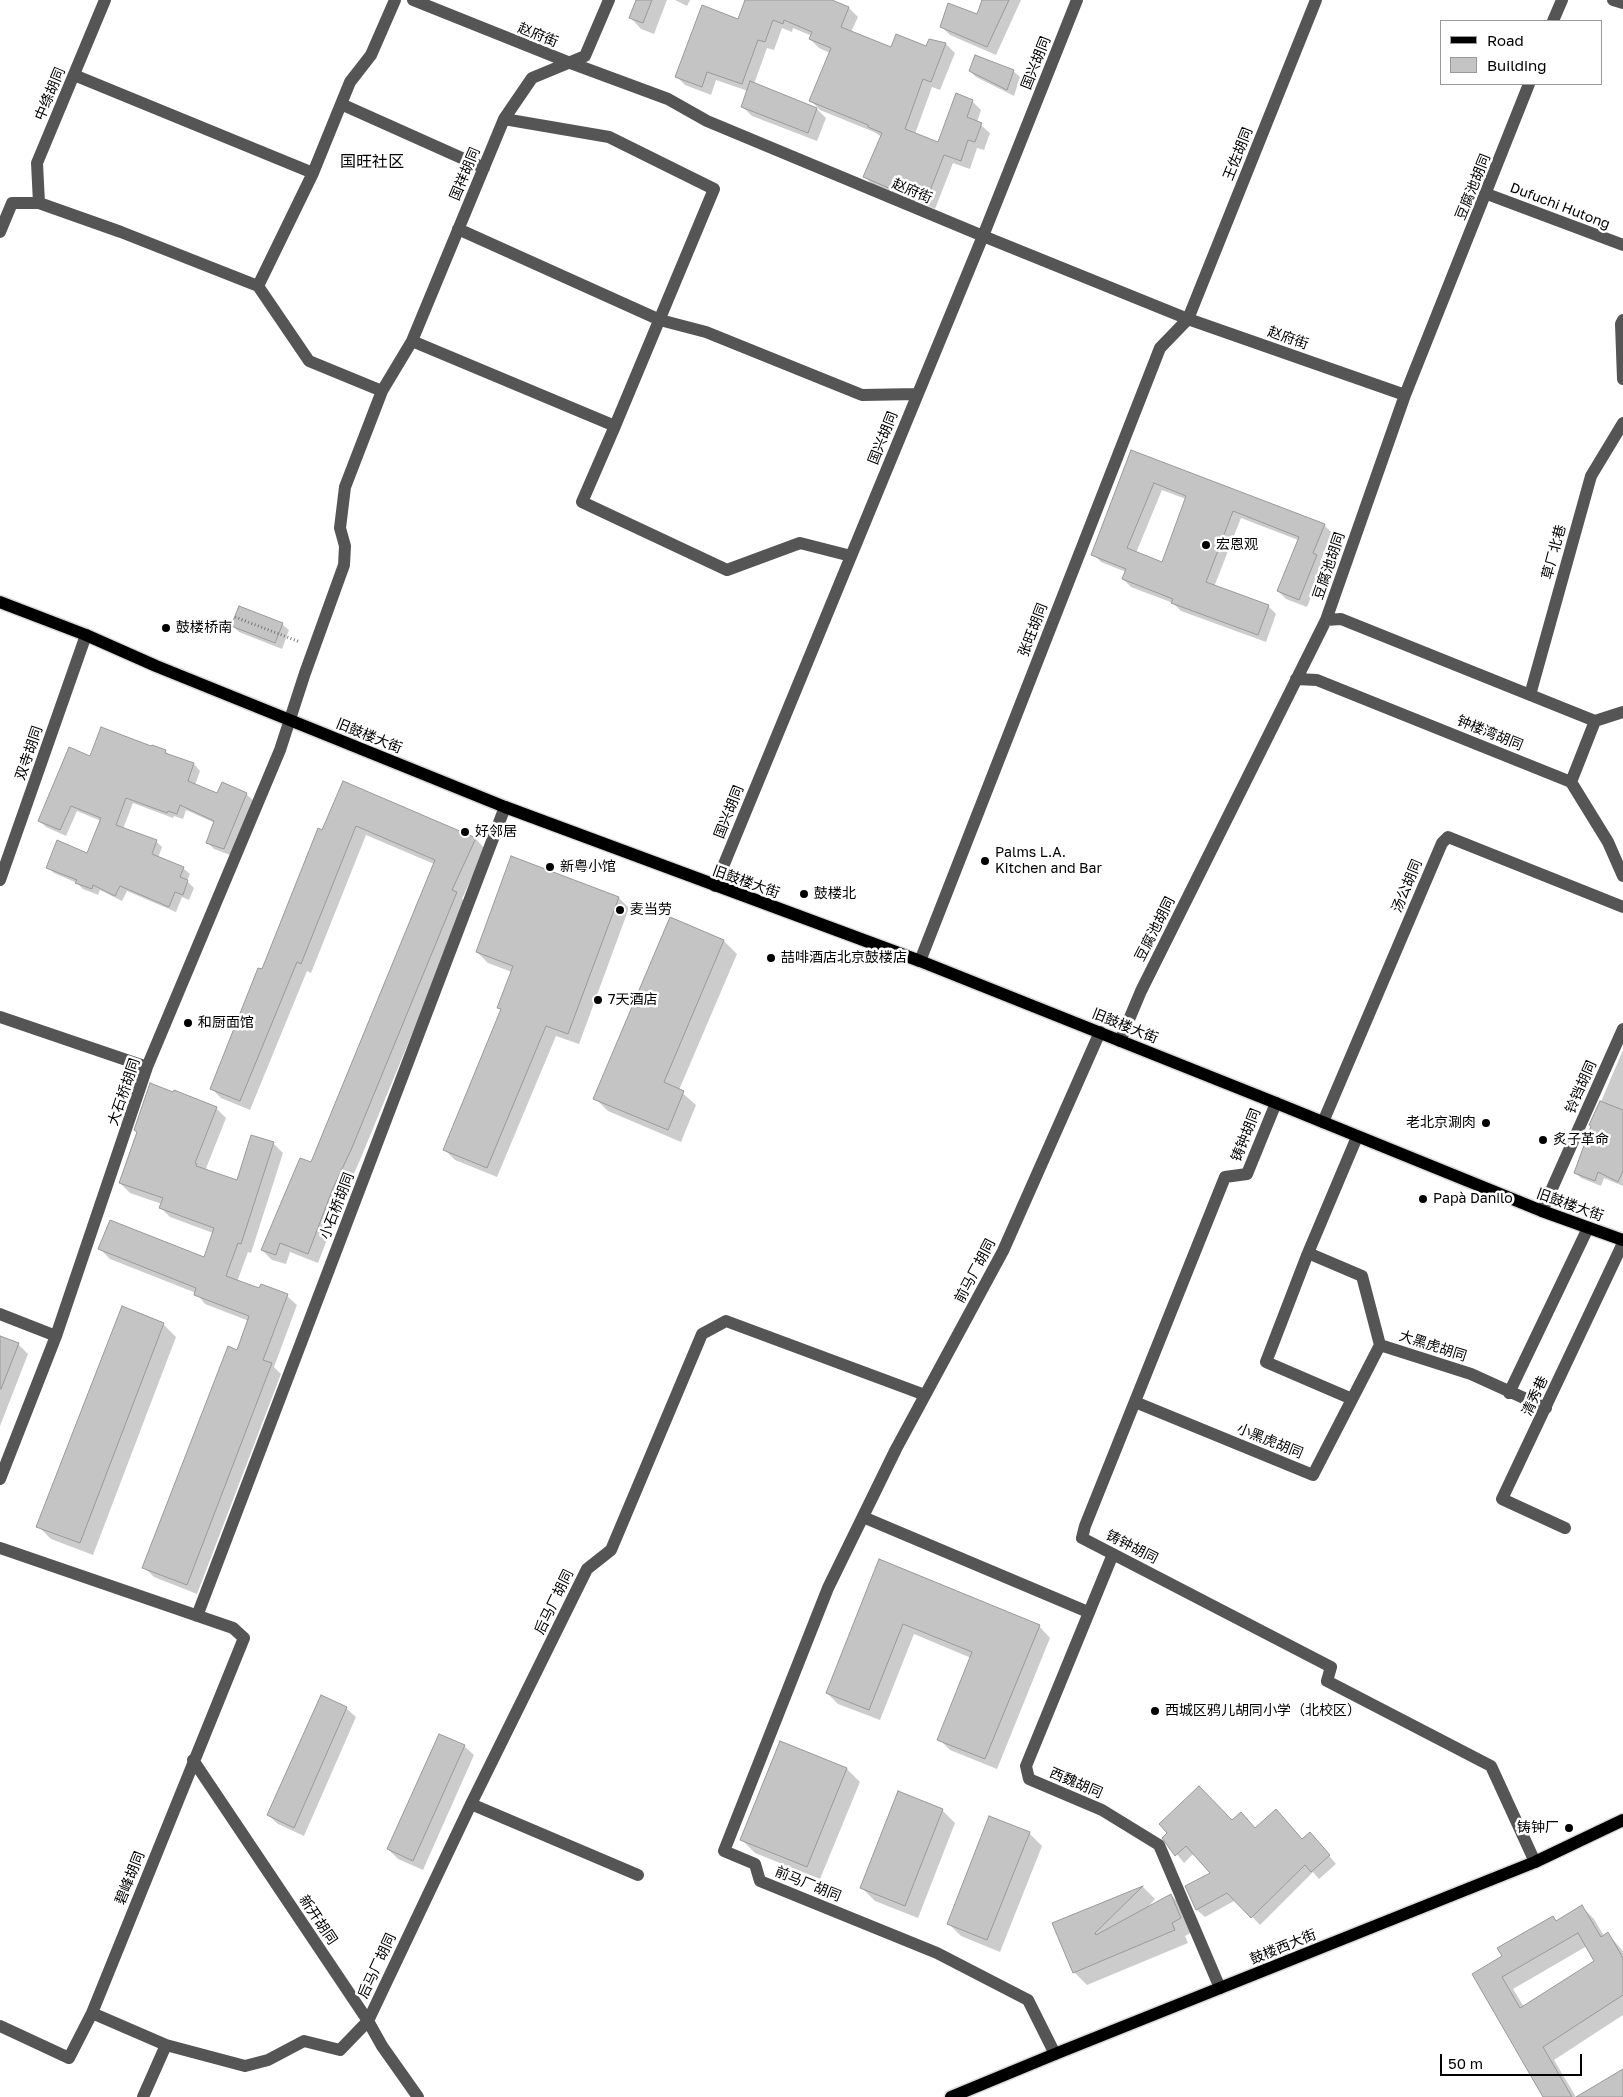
<!DOCTYPE html>
<meta charset="utf-8">
<style>
body{margin:0}
#map{position:relative;width:1623px;height:2097px;overflow:hidden;background:#fff;font-family:"Golos Text",sans-serif}
canvas{display:block}
.legend{position:absolute;left:1440px;top:20px;width:162px;height:65px;box-sizing:border-box;background:#fff;border:1px solid #999;margin:0;padding:6px 9px;list-style:none;font-size:15px;color:#000}
.legend li{display:flex;align-items:center;gap:10px;height:25px}
.legend b{width:25px;border:1px solid #999}
.scale{position:absolute;left:1440px;top:2054px;width:142px;height:22px;box-sizing:border-box;border:2px solid #000;border-top:0;padding-left:6px;font-size:15px;line-height:18px;white-space:nowrap;color:#000;-webkit-text-stroke:4px #fff;paint-order:stroke}
</style>
<div id="map">
<canvas width="1623" height="2097"></canvas>
<ul class="legend">
<li><b style="height:6px;background:#000"></b>Road</li>
<li><b style="height:14px;background:#c4c4c4"></b>Building</li>
</ul>
<div class="scale">50 m</div>
</div>
<script>
const ctx = document.querySelector('canvas').getContext('2d');
ctx.lineJoin = 'round';
function fillPath(path, color) {
  ctx.fillStyle = color;
  ctx.fill(path, 'evenodd');
}
function shape(rows) {
  const path = new Path2D();
  for (const r of rows) {
    path.moveTo(r[0], r[1]);
    for (let i = 2; i < r.length; i += 2) path.lineTo(r[i], r[i + 1]);
  }
  return path;
}
function trace(path, color, width, dash) {
  ctx.strokeStyle = color;
  ctx.lineWidth = width;
  ctx.lineCap = dash ? 'butt' : 'round';
  ctx.setLineDash(dash || []);
  ctx.stroke(path);
}
function write(font, color, halo, rows, align = 'center') {
  ctx.font = font + ' "Golos Text","Noto Sans SC",sans-serif';
  ctx.lineWidth = 5;
  ctx.setLineDash([]);
  ctx.textBaseline = 'middle';
  ctx.strokeStyle = halo;
  ctx.fillStyle = color;
  for (const [text, x, y, turn = 0] of rows) {
    ctx.save();
    ctx.translate(x, y);
    ctx.rotate((+turn || 0) * Math.PI / 180);
    ctx.textAlign = isNaN(turn) ? turn : align;
    if (halo) ctx.strokeText(text, 0, 0);
    ctx.fillText(text, 0, 0);
    ctx.restore();
  }
}
const shadow = shape([
 [637,0,667,0,654,34,641,29,630,17],
 [675,0,690,0,687,6],
 [746,0,828,0,849,8,858,17,851,32,892,48,927,47,930,40,946,44,955,53,940,90,932,87,915,134,939,144,972,101,981,110,977,122,990,133,984,150,977,148,970,169,953,163,935,209,915,200,914,203,874,186,865,177,882,137,874,132,820,110,811,101,830,53,819,48,810,39,812,36,793,28,792,32,782,28,774,50,767,48,754,84,817,109,826,118,817,141,752,116,742,106,748,91,716,80,711,95,685,85,676,76,738,21],
 [984,0,1021,0,996,55,950,35,941,26,978,16],
 [970,71,1013,71,1020,77,1014,96,976,77],
 [1132,452,1324,525,1332,533,1321,560,1325,564,1307,607,1286,599,1278,591,1298,540,1241,518,1214,587,1268,606,1276,614,1266,642,1181,611,1173,603,1131,587,1123,579,1126,572,1101,562,1093,554],
 [1162,490,1186,499,1162,563,1136,553],
 [282,624,289,630,282,649,239,632,233,626],
 [165,751,170,756,194,764,200,771,195,785,218,794,246,794,253,800,230,855,214,849,208,843,215,823,186,810,183,819,174,816,173,818,133,803,123,829,156,841,162,847,158,858,183,868,190,874,187,881,194,888,189,900,182,897,176,912,127,891,122,901,100,890,98,895,83,889,77,883,54,873,48,867,88,855,101,821,77,811,66,836,46,827,40,821,90,757],
 [344,783,476,839,485,849,462,899,466,903,360,1160,343,1198,318,1263,290,1252,286,1264,272,1260,262,1250,311,1164,434,864,366,835,311,973,307,971,250,1110,221,1098,211,1088],
 [512,858,619,898,629,908,579,1044,556,1036,497,1177,455,1160,444,1149,502,1011,499,1008,512,972,488,963,477,952],
 [670,918,724,941,737,954,679,1090,696,1105,681,1142,608,1111,595,1098],
 [1623,1050,1623,1186,1604,1178,1601,1186,1581,1178,1575,1172,1593,1127,1591,1125],
 [175,1091,216,1108,226,1118,205,1171,238,1182,273,1143,283,1153,251,1253,248,1252,237,1282,260,1290,287,1296,297,1305,274,1367,281,1374,197,1594,154,1577,144,1567,238,1351,249,1321,205,1304,196,1293,110,1259,100,1249,205,1259,213,1233,170,1217,161,1208,162,1204,130,1193,120,1183],
 [163,1324,176,1337,93,1555,51,1539,38,1526],
 [0,1337,18,1344,28,1354,0,1426],
 [880,1561,1039,1626,1050,1638,997,1769,950,1750,939,1739,971,1658,914,1634,880,1720,838,1704,827,1693],
 [346,1708,356,1717,304,1836,278,1824,268,1815],
 [781,1742,847,1769,860,1782,820,1879,755,1853,742,1840],
 [464,1746,474,1755,423,1870,398,1859,388,1849],
 [942,1810,955,1823,918,1918,875,1901,862,1888],
 [1232,1822,1302,1840,1317,1841,1336,1864,1319,1879,1313,1872,1260,1925,1236,1900,1205,1917,1197,1910,1212,1873,1194,1853,1184,1863,1164,1838],
 [1029,1833,1042,1846,1000,1952,961,1936,948,1923],
 [1143,1887,1155,1899,1147,1908,1171,1895,1184,1908,1194,1931,1185,1936,1188,1943,1087,1985,1074,1972,1054,1924],
 [1582,1907,1594,1919,1604,1936,1608,1934,1623,1951,1623,2015,1554,2060,1576,2097,1544,2097,1473,1974,1504,1956,1553,1917,1557,1922],
 [1587,1946,1596,1961,1524,2007,1513,1989]
]);
const building = shape([
 [636,0,652,0,643,23,629,18,636,0],
 [745,0,832,0,849,7,841,27,891,47,896,34,926,46,929,39,946,43,931,82,923,79,905,129,938,142,956,93,973,100,967,117,982,123,975,142,968,140,961,161,944,155,926,201,906,192,905,195,863,177,882,133,868,127,868,125,809,101,831,48,809,39,812,32,784,20,783,24,773,20,765,42,758,40,742,84,707,72,702,87,675,77,702,5,738,19,745,0],
 [982,0,1009,0,987,47,940,27,948,3,977,14,982,0],
 [975,55,1014,70,1007,90,969,71,975,55],
 [750,81,817,108,808,133,741,107,750,81],
 [1131,450,1325,524,1313,553,1317,555,1299,600,1277,591,1299,537,1233,511,1206,582,1269,605,1258,635,1171,603,1173,599,1122,579,1126,569,1091,555,1131,450],
 [1154,483,1186,496,1162,562,1127,548,1154,483],
 [239,606,283,623,275,643,231,626,239,606],
 [101,727,151,746,152,745,166,750,165,753,194,763,188,781,217,793,222,782,247,793,224,849,206,843,214,821,180,805,177,814,168,811,167,813,126,798,116,825,157,840,152,854,184,867,180,877,188,880,183,895,175,892,169,907,120,886,115,896,93,885,92,889,75,883,77,880,46,868,57,840,87,853,101,818,71,806,60,830,38,821,69,747,90,756,101,727],
 [343,781,476,838,452,890,457,892,351,1150,333,1188,308,1254,280,1243,276,1255,261,1250,300,1158,311,1162,435,860,356,826,301,964,297,962,240,1101,210,1089,258,968,262,969,318,828,322,830,343,781],
 [511,856,619,897,568,1034,546,1026,487,1168,443,1150,501,1009,497,1008,513,966,476,952,511,856],
 [670,917,724,940,664,1082,684,1091,668,1130,593,1099,670,917],
 [150,1083,173,1092,174,1090,217,1107,195,1163,197,1164,196,1166,237,1180,251,1135,274,1142,241,1244,238,1243,226,1276,259,1288,261,1284,288,1294,263,1360,272,1363,187,1585,142,1568,228,1346,237,1350,249,1316,194,1295,196,1288,98,1249,110,1220,204,1257,214,1228,159,1208,163,1198,119,1183,137,1132,134,1130,150,1083],
 [1600,1101,1623,1110,1623,1171,1618,1182,1598,1172,1595,1181,1574,1173,1591,1126,1589,1125,1600,1101],
 [122,1306,164,1323,80,1543,36,1527,122,1306],
 [0,1336,19,1343,1,1389,0,1389,0,1336],
 [879,1559,1040,1625,985,1759,937,1740,972,1652,903,1624,869,1710,826,1693,879,1559],
 [321,1695,347,1707,294,1828,267,1815,321,1695],
 [439,1734,465,1745,413,1861,387,1849,439,1734],
 [780,1741,847,1768,807,1867,740,1840,780,1741],
 [1199,1786,1232,1820,1241,1812,1255,1828,1276,1809,1302,1839,1310,1832,1330,1855,1311,1872,1305,1865,1251,1918,1227,1893,1196,1910,1185,1886,1210,1873,1186,1846,1175,1856,1162,1838,1167,1833,1159,1824,1199,1786],
 [898,1791,943,1809,905,1906,860,1888,898,1791],
 [989,1816,1030,1832,987,1940,947,1924,989,1816],
 [1143,1886,1095,1933,1096,1935,1171,1894,1181,1918,1172,1923,1175,1930,1073,1973,1052,1923,1143,1886],
 [1582,1905,1601,1937,1608,1932,1623,1958,1623,1995,1543,2047,1572,2097,1543,2097,1472,1974,1502,1956,1497,1948,1553,1916,1556,1921,1582,1905],
 [1578,1933,1594,1961,1520,2008,1502,1977,1578,1933],
 [1623,2069,1623,2097,1576,2097,1623,2069]
]);
const path = shape([
 [235,617,300,642]
]);
const minor = shape([
 [413,0,568,62,668,99,707,121,983,236,1188,319,1405,395],
 [1613,0,1623,3],
 [1553,21,1562,0],
 [74,75,313,173],
 [341,104,484,168],
 [504,119,609,137,714,189,615,426],
 [1487,194,1623,245],
 [39,203,37,163,105,0],
 [458,229,660,320,706,332,862,395,918,394],
 [0,232,12,203,39,203,121,232,258,286,309,361,382,391],
 [258,286,313,173,350,82,371,55,395,0],
 [1623,320,1621,324,1623,379],
 [412,341,615,426,582,502,727,570,800,543,851,556],
 [1326,620,1341,619,1595,721,1623,712],
 [1296,679,1317,680,1571,782,1608,842,1623,876],
 [1530,695,1591,476,1623,423],
 [1571,782,1595,721],
 [0,880,86,635],
 [715,886,983,236,1077,0],
 [920,961,1160,348,1188,319,1316,0],
 [0,1017,147,1067],
 [1120,1041,1141,991,1326,620,1405,395,1529,84],
 [1276,1103,1247,1174,1225,1177,1085,1526,1082,1538,1331,1667,1327,1681,1491,1766,1535,1862],
 [1323,1122,1442,843,1448,837,1623,907],
 [1542,1211,1623,1029],
 [1308,1253,1362,1276,1380,1345,1471,1374,1546,1408],
 [0,1314,56,1336],
 [1509,1393,1588,1228],
 [1352,1399,1266,1362,1308,1253,1357,1137],
 [1135,1402,1313,1475,1380,1345],
 [0,1479,56,1336,147,1067,280,750,305,673,344,565,345,546,340,528,345,487,382,391,412,341,504,119,532,78,585,56,609,0],
 [863,1517,1088,1612],
 [1565,1528,1502,1499,1623,1243],
 [0,1548,233,1628,244,1638,92,2013,69,2058,0,2026],
 [1113,1554,1026,1766,1029,1779,1102,1810,1159,1845,1220,1988],
 [197,1616,505,807],
 [193,1760,368,2021,382,2046,418,2097],
 [471,1804,638,1875],
 [92,2013,166,2045,245,2066,268,2060,304,2041,340,2050,368,2021,471,1804,587,1569,611,1550,702,1334,726,1321,925,1395],
 [1055,2054,1028,2000,937,1953,760,1881,755,1864,724,1851,828,1588,896,1449,1003,1251,1100,1032],
 [143,2097,166,2045]
]);
const major = shape([
 [0,602,86,635,156,666,505,807,920,961,1276,1103,1542,1211,1623,1240],
 [951,2097,1055,2054,1535,1862,1623,1820]
]);
const markers = [
 [1206,545,5,"#000"],
 [166,628,5,"#000"],
 [465,832,5,"#000"],
 [985,861,5,"#000"],
 [550,867,5,"#000"],
 [804,894,5,"#000"],
 [620,910,5,"#000"],
 [771,958,5,"#000"],
 [598,1000,5,"#000"],
 [188,1023,5,"#000"],
 [1486,1123,5,"#000"],
 [1543,1140,5,"#000"],
 [1423,1199,5,"#000"],
 [1155,1711,5,"#000"],
 [1569,1828,5,"#000"]
];
const streetNames = [
 ["赵府街",538,35,22],
 ["国兴胡同",1036,63,-68],
 ["中绦胡同",50,94,-67],
 ["王佐胡同",1238,154,-68],
 ["国祥胡同",465,174,-67],
 ["豆腐池胡同",1473,187,-68],
 ["赵府街",912,191,23],
 ["Dufuchi Hutong",1560,206,21],
 ["赵府街",1288,338,19],
 ["国兴胡同",883,438,-68],
 ["草厂北巷",1554,552,-75],
 ["豆腐池胡同",1329,566,-71],
 ["张旺胡同",1033,630,-69],
 ["钟楼湾胡同",1490,733,22],
 ["旧鼓楼大街",369,736,22],
 ["双寺胡同",29,753,-71],
 ["国兴胡同",729,812,-68],
 ["旧鼓楼大街",746,882,20],
 ["汤公胡同",1407,886,-67],
 ["豆腐池胡同",1155,929,-63],
 ["旧鼓楼大街",1125,1026,22],
 ["铃铛胡同",1581,1087,-66],
 ["大石桥胡同",124,1092,-71],
 ["铸钟胡同",1246,1135,-68],
 ["旧鼓楼大街",1570,1205,20],
 ["小石桥胡同",337,1206,-69],
 ["前马厂胡同",975,1271,-62],
 ["大黑虎胡同",1433,1346,18],
 ["清秀巷",1535,1396,-65],
 ["小黑虎胡同",1270,1441,22],
 ["铸钟胡同",1132,1547,27],
 ["后马厂胡同",554,1602,-64],
 ["西魏胡同",1076,1783,23],
 ["碧峰胡同",130,1878,-68],
 ["前马厂胡同",808,1884,22],
 ["新开胡同",318,1920,56],
 ["鼓楼西大街",1283,1947,-22],
 ["后马厂胡同",377,1966,-65]
];
const poiNames = [
 ["宏恩观",1216,545],
 ["鼓楼桥南",176,628],
 ["好邻居",475,832],
 ["Palms L.A.",995,853],
 ["Kitchen and Bar",995,869],
 ["新粤小馆",560,867],
 ["鼓楼北",814,894],
 ["麦当劳",630,910],
 ["喆啡酒店北京鼓楼店",781,958],
 ["7天酒店",608,1000],
 ["和厨面馆",198,1023],
 ["老北京涮肉",1476,1123,"right"],
 ["炙子革命",1553,1140],
 ["Papà Danilo",1433,1199],
 ["西城区鸦儿胡同小学（北校区）",1165,1711],
 ["铸钟厂",1559,1828,"right"]
];
const quarterNames = [
 ["国旺社区",372,162]
];
fillPath(shadow, '#0003');
fillPath(building, '#c4c4c4');
trace(building, '#999', 1);
trace(major, '#dbdbdb', 15);
trace(path, '#777', 3, [1, 2.5]);
trace(minor, '#555', 12);
trace(major, '#000', 12);
for (const [x, y, r, color] of markers) {
  const dot = new Path2D();
  dot.arc(x, y, r, 0, 2 * Math.PI);
  ctx.fillStyle = color;
  ctx.fill(dot);
  trace(dot, '#fff', 2);
}
write('14px', '#000', '#fff', streetNames);
write('14px', '#000', '#fff', poiNames, 'left');
write('16px', '#000', '#fff', quarterNames);
</script>
